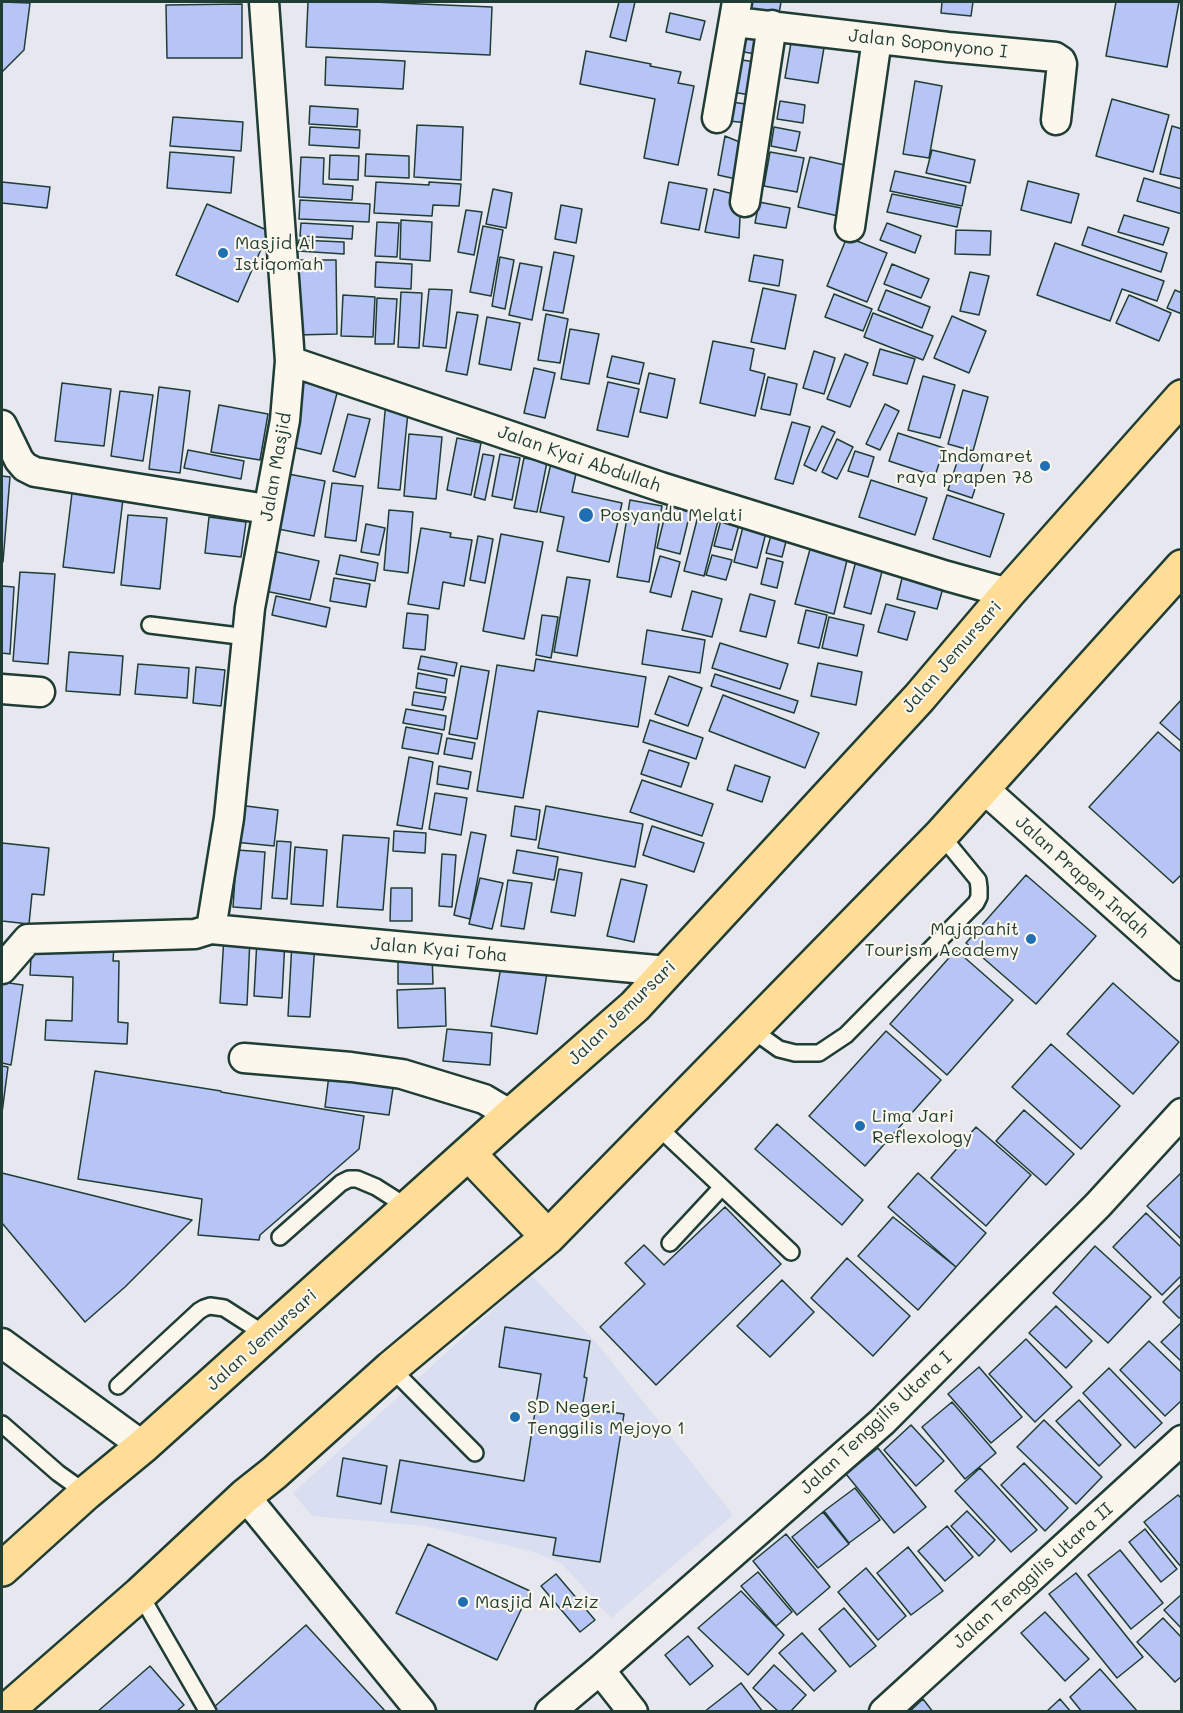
<!DOCTYPE html>
<style>
body{margin:0}
#map{position:relative;width:1183px;height:1713px;overflow:hidden;background:#e7e8ef;font-family:Mali,sans-serif}
canvas{display:block}
.frame{position:absolute;inset:0;border:3px solid #1f3d34;pointer-events:none}
</style>
<div id="map">
<canvas width="1183" height="1713"></canvas>
<div class="frame"></div>
</div>
<script>
const ctx = document.querySelector('canvas').getContext('2d');
ctx.lineJoin = 'round';
function fillPath(path, color) {
  ctx.fillStyle = color;
  ctx.fill(path, 'evenodd');
}
function shape(rows) {
  const path = new Path2D();
  for (const r of rows) {
    path.moveTo(r[0], r[1]);
    for (let i = 2; i < r.length; i += 2) path.lineTo(r[i], r[i + 1]);
  }
  return path;
}
function trace(path, color, width, dash) {
  ctx.strokeStyle = color;
  ctx.lineWidth = width;
  ctx.lineCap = dash ? 'butt' : 'round';
  ctx.setLineDash(dash || []);
  ctx.stroke(path);
}
function write(font, color, halo, rows, align = 'center') {
  ctx.font = font + ' Mali,sans-serif';
  ctx.lineWidth = 4.5;
  ctx.setLineDash([]);
  ctx.textBaseline = 'middle';
  ctx.strokeStyle = halo;
  ctx.fillStyle = color;
  for (const [text, x, y, turn = 0] of rows) {
    ctx.save();
    ctx.translate(x, y);
    ctx.rotate((+turn || 0) * Math.PI / 180);
    ctx.textAlign = isNaN(turn) ? turn : align;
    if (halo) ctx.strokeText(text, 0, 0);
    ctx.fillText(text, 0, 0);
    ctx.restore();
  }
}
const built = shape([
 [531,1275,596,1342,733,1515,611,1618,562,1564,534,1552,426,1526,312,1516,293,1493]
]);
const building = shape([
 [2,2,30,3,24,50,2,72,2,2],
 [308,2,373,2,492,7,490,55,306,47,308,2],
 [619,2,635,2,626,41,610,37,619,2],
 [748,2,781,2,778,19,746,14,748,2],
 [942,2,973,2,971,16,941,13,942,2],
 [1116,2,1179,2,1167,67,1106,56,1116,2],
 [242,4,242,58,167,58,166,5,242,4],
 [670,13,705,21,700,40,666,32,670,13],
 [793,31,826,36,818,83,785,78,793,31],
 [736,34,765,39,761,55,733,50,736,34],
 [586,51,651,64,650,66,681,72,678,83,694,86,678,165,644,158,655,99,580,84,586,51],
 [326,57,405,61,403,89,325,85,326,57],
 [736,59,761,63,758,96,731,92,736,59],
 [915,81,942,86,929,158,903,154,915,81],
 [1112,99,1169,115,1153,172,1096,156,1112,99],
 [780,101,805,105,803,123,777,119,780,101],
 [732,102,752,105,748,123,729,121,732,102],
 [310,106,358,109,357,127,309,124,310,106],
 [173,117,243,122,241,151,170,146,173,117],
 [417,125,463,127,461,180,414,177,417,125],
 [1172,126,1182,129,1182,179,1160,174,1172,126],
 [310,127,360,130,359,148,309,145,310,127],
 [774,127,800,132,796,151,771,146,774,127],
 [725,136,742,143,736,179,718,175,725,136],
 [932,150,975,160,970,183,926,173,932,150],
 [170,152,234,157,231,193,167,188,170,152],
 [770,152,804,158,797,192,764,186,770,152],
 [366,154,409,156,409,178,365,176,366,154],
 [330,155,359,156,358,180,329,179,330,155],
 [301,157,324,158,323,184,353,186,352,200,299,197,301,157],
 [810,157,849,166,838,216,798,207,810,157],
 [895,171,966,186,962,206,890,191,895,171],
 [1144,178,1182,189,1182,214,1137,201,1144,178],
 [1028,181,1079,194,1071,223,1021,210,1028,181],
 [2,182,50,187,47,208,2,203,2,182],
 [376,182,429,185,429,182,461,184,459,206,433,205,432,216,374,213,376,182],
 [669,182,707,189,699,230,661,223,669,182],
 [493,189,512,193,506,228,486,224,493,189],
 [714,189,741,196,739,238,705,232,714,189],
 [892,194,961,208,957,227,887,212,892,194],
 [300,200,370,204,369,222,299,219,300,200],
 [759,202,790,208,786,228,755,223,759,202],
 [207,204,269,231,238,302,176,275,207,204],
 [561,205,582,209,576,243,555,239,561,205],
 [466,210,482,212,474,255,458,252,466,210],
 [1124,215,1169,228,1163,245,1118,232,1124,215],
 [401,220,432,222,430,261,400,259,401,220],
 [377,222,399,223,397,257,375,256,377,222],
 [301,223,353,226,352,239,300,236,301,223],
 [887,223,921,236,915,253,880,240,887,223],
 [483,226,503,230,491,296,470,292,483,226],
 [1088,227,1167,253,1161,272,1082,245,1088,227],
 [956,230,991,231,990,255,955,254,956,230],
 [847,237,887,253,867,302,827,286,847,237],
 [299,240,344,242,344,254,298,251,299,240],
 [1055,243,1164,281,1157,301,1122,289,1110,321,1037,295,1055,243],
 [554,252,574,256,563,313,543,310,554,252],
 [754,255,783,260,779,286,749,281,754,255],
 [500,257,514,260,505,309,492,306,500,257],
 [296,260,336,260,337,334,297,335,296,260],
 [376,262,412,264,411,289,375,287,376,262],
 [520,263,542,267,532,320,509,315,520,263],
 [892,264,929,279,921,298,884,284,892,264],
 [970,272,989,276,979,315,960,311,970,272],
 [763,288,796,295,785,349,751,342,763,288],
 [429,289,452,290,446,348,423,346,429,289],
 [886,290,930,307,922,328,878,310,886,290],
 [1175,290,1182,293,1182,314,1167,308,1175,290],
 [401,292,422,293,419,348,398,347,401,292],
 [834,294,872,309,863,331,825,317,834,294],
 [343,295,375,297,373,337,341,336,343,295],
 [1129,295,1171,313,1159,341,1116,323,1129,295],
 [377,298,397,299,394,344,375,344,377,298],
 [457,312,478,315,467,375,446,371,457,312],
 [873,313,933,336,923,360,864,337,873,313],
 [546,314,568,319,560,363,538,360,546,314],
 [952,316,986,331,969,373,934,358,952,316],
 [487,317,520,323,511,370,479,364,487,317],
 [570,329,599,334,589,384,561,379,570,329],
 [713,341,754,349,750,370,765,374,755,416,700,403,713,341],
 [880,349,915,359,907,384,873,375,880,349],
 [814,351,835,358,824,394,803,388,814,351],
 [845,354,868,363,850,407,827,399,845,354],
 [612,356,644,363,639,384,607,377,612,356],
 [534,368,555,373,545,418,524,413,534,368],
 [303,373,340,382,321,454,284,445,303,373],
 [649,373,675,379,667,418,640,412,649,373],
 [923,376,955,385,940,438,908,430,923,376],
 [768,377,797,384,790,415,761,409,768,377],
 [608,382,639,389,628,437,597,430,608,382],
 [62,383,111,389,104,446,55,441,62,383],
 [159,387,190,391,180,473,149,469,159,387],
 [963,390,988,397,973,451,948,444,963,390],
 [120,391,153,395,143,461,111,456,120,391],
 [386,401,409,403,400,490,378,488,386,401],
 [885,404,899,411,880,450,866,444,885,404],
 [219,405,268,414,260,460,211,452,219,405],
 [348,414,370,419,355,477,333,471,348,414],
 [792,422,810,427,793,484,775,479,792,422],
 [822,426,835,432,816,471,804,465,822,426],
 [898,433,944,448,935,476,889,461,898,433],
 [409,434,442,437,436,499,404,496,409,434],
 [457,438,481,443,471,495,447,490,457,438],
 [837,439,853,447,837,479,822,472,837,439],
 [188,450,244,461,241,479,184,468,188,450],
 [855,451,874,457,868,477,848,471,855,451],
 [960,453,984,461,972,498,948,490,960,453],
 [483,454,494,456,485,500,474,497,483,454],
 [500,454,520,458,512,500,492,496,500,454],
 [524,458,547,462,537,512,514,508,524,458],
 [551,463,577,469,572,492,622,503,609,562,557,551,564,517,540,512,551,463],
 [283,473,325,481,314,536,273,528,283,473],
 [2,476,10,477,3,562,2,562,2,476],
 [871,480,927,498,915,535,859,517,871,480],
 [332,483,363,486,356,541,325,537,332,483],
 [72,493,123,499,114,573,63,567,72,493],
 [947,495,1004,514,990,557,933,539,947,495],
 [630,500,662,506,649,582,617,577,630,500],
 [668,503,691,509,680,554,657,548,668,503],
 [700,508,720,513,704,576,684,571,700,508],
 [724,509,742,514,732,550,714,546,724,509],
 [389,510,413,512,408,573,384,570,389,510],
 [128,515,167,518,160,589,121,585,128,515],
 [746,515,769,521,757,568,734,562,746,515],
 [209,517,246,522,241,557,205,553,209,517],
 [366,524,385,528,379,555,361,552,366,524],
 [774,525,789,530,782,557,766,553,774,525],
 [421,528,451,533,450,537,472,540,464,586,443,582,439,609,408,604,421,528],
 [501,534,543,542,524,639,483,631,501,534],
 [478,536,493,539,485,583,470,580,478,536],
 [812,542,849,552,834,614,795,604,812,542],
 [268,550,319,561,310,600,260,590,268,550],
 [858,553,885,560,871,614,844,607,858,553],
 [340,555,378,563,375,581,336,574,340,555],
 [712,555,732,560,726,580,706,575,712,555],
 [660,556,680,562,671,597,650,592,660,556],
 [767,558,783,562,777,588,761,584,767,558],
 [904,570,945,581,937,609,897,599,904,570],
 [20,572,55,574,48,664,13,661,20,572],
 [567,577,590,580,577,656,554,652,567,577],
 [334,578,370,584,366,607,330,601,334,578],
 [2,586,14,587,10,654,2,653,2,586],
 [692,591,722,599,712,637,682,630,692,591],
 [750,594,775,601,766,637,740,631,750,594],
 [276,596,330,608,326,627,272,615,276,596],
 [886,604,915,612,907,640,878,632,886,604],
 [806,610,827,615,819,648,798,643,806,610],
 [407,613,428,615,425,650,403,648,407,613],
 [542,615,558,617,551,658,536,655,542,615],
 [829,617,864,625,857,656,822,648,829,617],
 [647,630,705,640,700,673,642,664,647,630],
 [720,643,788,664,780,689,712,668,720,643],
 [69,652,123,656,120,695,66,691,69,652],
 [421,656,457,663,454,676,418,669,421,656],
 [536,659,646,677,638,727,538,711,523,798,477,791,497,665,534,671,536,659],
 [818,663,862,672,856,705,811,696,818,663],
 [138,664,189,668,187,698,135,694,138,664],
 [461,666,489,671,477,739,449,734,461,666],
 [196,667,225,670,221,706,193,703,196,667],
 [418,673,447,679,445,693,416,688,418,673],
 [715,674,798,701,794,713,711,686,715,674],
 [669,676,702,688,688,726,655,714,669,676],
 [414,692,446,697,443,710,412,705,414,692],
 [723,695,819,733,805,768,709,731,723,695],
 [1182,699,1182,742,1160,723,1182,699],
 [406,709,446,716,444,730,403,723,406,709],
 [650,720,703,738,696,759,643,742,650,720],
 [406,727,442,734,438,754,402,748,406,727],
 [1158,732,1182,753,1182,874,1173,883,1089,807,1158,732],
 [447,738,475,743,472,759,444,754,447,738],
 [649,750,689,763,681,787,641,774,649,750],
 [409,757,433,762,422,829,397,825,409,757],
 [735,765,770,777,762,802,727,790,735,765],
 [439,766,471,772,468,789,437,784,439,766],
 [642,780,713,804,702,836,630,812,642,780],
 [435,793,467,798,461,835,429,829,435,793],
 [238,805,278,810,274,846,234,842,238,805],
 [515,806,540,810,536,840,511,836,515,806],
 [546,806,643,824,635,867,538,848,546,806],
 [652,826,704,843,694,872,643,855,652,826],
 [394,831,426,833,425,853,393,851,394,831],
 [471,832,486,835,470,919,454,915,471,832],
 [343,835,389,838,383,910,337,907,343,835],
 [277,841,291,842,287,899,272,898,277,841],
 [2,843,49,848,44,895,32,894,29,924,2,921,2,843],
 [295,847,327,850,323,906,291,904,295,847],
 [237,850,265,852,261,909,233,907,237,850],
 [517,850,558,857,554,880,513,873,517,850],
 [442,854,456,855,452,907,439,906,442,854],
 [559,869,582,873,575,916,551,912,559,869],
 [1026,875,1096,936,1036,1004,966,943,1026,875],
 [480,878,503,883,492,929,469,924,480,878],
 [621,879,647,885,634,942,607,936,621,879],
 [508,880,532,883,524,929,501,926,508,880],
 [391,888,412,888,412,921,390,921,391,888],
 [224,936,250,938,247,1005,220,1003,224,936],
 [257,939,285,940,282,998,254,996,257,939],
 [32,940,114,946,113,961,119,961,118,1022,128,1023,127,1044,45,1040,46,1020,72,1021,73,977,30,975,32,940],
 [292,942,315,943,310,1017,288,1016,292,942],
 [398,950,432,952,433,984,398,984,398,950],
 [956,950,1013,1000,947,1075,890,1024,956,950],
 [502,960,548,967,537,1034,491,1026,502,960],
 [2,982,23,985,11,1065,2,1063,2,982],
 [1113,983,1179,1042,1133,1094,1067,1034,1113,983],
 [445,988,446,1026,398,1028,397,990,445,988],
 [447,1029,492,1033,490,1065,443,1061,447,1029],
 [886,1031,941,1080,865,1166,809,1116,886,1031],
 [1051,1044,1120,1106,1081,1149,1012,1087,1051,1044],
 [2,1066,8,1067,2,1113,2,1066],
 [330,1067,395,1075,389,1115,325,1107,330,1067],
 [95,1071,221,1091,221,1092,364,1116,359,1149,260,1235,259,1240,198,1235,202,1199,78,1179,95,1071],
 [1024,1110,1074,1154,1046,1185,996,1141,1024,1110],
 [777,1124,863,1200,842,1225,755,1149,777,1124],
 [976,1127,1031,1175,986,1226,931,1178,976,1127],
 [1182,1172,1182,1240,1147,1206,1182,1172],
 [2,1173,192,1220,125,1287,85,1322,2,1223,2,1173],
 [918,1173,986,1233,956,1267,888,1207,918,1173],
 [725,1207,781,1264,656,1385,600,1327,645,1284,625,1263,644,1245,664,1265,725,1207],
 [1146,1213,1182,1248,1182,1275,1162,1295,1113,1247,1146,1213],
 [893,1217,956,1267,918,1310,858,1256,893,1217],
 [1095,1246,1151,1297,1108,1343,1053,1293,1095,1246],
 [847,1258,910,1316,873,1356,811,1298,847,1258],
 [782,1280,814,1312,770,1357,737,1326,782,1280],
 [1182,1283,1182,1316,1179,1318,1163,1302,1182,1283],
 [1056,1306,1092,1341,1066,1368,1029,1333,1056,1306],
 [1182,1322,1182,1362,1161,1342,1182,1322],
 [505,1327,590,1341,584,1377,587,1378,582,1408,624,1414,600,1562,553,1555,556,1538,391,1512,400,1460,524,1481,541,1374,499,1367,505,1327],
 [1026,1339,1072,1387,1035,1422,989,1374,1026,1339],
 [1149,1341,1182,1373,1182,1400,1165,1416,1120,1370,1149,1341],
 [979,1367,1022,1417,991,1443,948,1394,979,1367],
 [1109,1368,1162,1423,1135,1448,1083,1393,1109,1368],
 [1079,1400,1121,1445,1099,1466,1056,1421,1079,1400],
 [952,1402,996,1453,965,1479,922,1427,952,1402],
 [1044,1420,1102,1477,1076,1504,1017,1447,1044,1420],
 [911,1425,944,1461,916,1486,884,1450,911,1425],
 [878,1448,926,1507,894,1533,846,1474,878,1448],
 [343,1458,387,1466,381,1504,337,1496,343,1458],
 [1024,1463,1068,1508,1045,1531,1001,1485,1024,1463],
 [980,1468,1037,1530,1011,1552,955,1491,980,1468],
 [855,1488,880,1520,849,1543,824,1511,855,1488],
 [1178,1495,1182,1499,1182,1568,1144,1522,1178,1495],
 [967,1511,995,1540,979,1556,951,1526,967,1511],
 [823,1512,849,1544,818,1568,792,1537,823,1512],
 [947,1526,973,1557,945,1581,918,1551,947,1526],
 [1145,1529,1177,1569,1161,1582,1129,1542,1145,1529],
 [786,1534,830,1587,797,1615,753,1561,786,1534],
 [428,1544,530,1591,497,1660,396,1613,428,1544],
 [908,1547,943,1591,911,1615,877,1573,908,1547],
 [1120,1550,1163,1603,1131,1629,1088,1575,1120,1550],
 [866,1568,906,1616,878,1640,838,1592,866,1568],
 [758,1572,792,1612,776,1626,741,1586,758,1572],
 [1076,1573,1143,1657,1117,1678,1049,1594,1076,1573],
 [556,1574,595,1620,580,1632,541,1586,556,1574],
 [741,1591,784,1635,748,1675,698,1628,741,1591],
 [1182,1594,1182,1629,1164,1610,1182,1594],
 [844,1608,876,1646,850,1667,819,1629,844,1608],
 [1045,1612,1089,1659,1065,1681,1021,1633,1045,1612],
 [1163,1618,1182,1638,1182,1676,1175,1682,1137,1642,1163,1618],
 [306,1625,386,1712,216,1712,213,1708,306,1625],
 [802,1633,836,1671,814,1691,779,1653,802,1633],
 [688,1636,713,1666,690,1685,665,1655,688,1636],
 [774,1665,806,1695,790,1712,779,1712,753,1688,774,1665],
 [150,1666,184,1705,176,1712,97,1712,150,1666],
 [1100,1669,1138,1712,1082,1712,1070,1697,1100,1669],
 [741,1683,763,1712,704,1712,741,1683],
 [923,1699,933,1712,909,1712,923,1699],
 [1060,1699,1071,1712,1046,1712,1060,1699]
]);
const lane = shape([
 [150,625,247,637],
 [751,1029,779,1049,795,1053,819,1053,846,1035,976,903,979,897,979,888,978,880,941,835],
 [657,1126,791,1252],
 [280,1237,341,1183,349,1179,357,1179,376,1187,409,1208],
 [670,1243,722,1187],
 [391,1368,475,1453],
 [118,1386,199,1311,204,1308,210,1306,224,1308,266,1335],
 [2,1424,58,1473,86,1493],
 [140,1594,208,1712]
]);
const street = shape([
 [735,22,948,47,1055,57,1061,61,1062,64,1056,120],
 [717,118,737,2],
 [745,202,772,25],
 [850,227,877,39],
 [290,361,661,487,947,576,1008,593],
 [2,425,19,460,25,467,35,472,254,507],
 [2,689,40,692],
 [983,788,1182,966],
 [211,929,229,818,250,608,285,420,290,361,264,2],
 [2,969,28,939,195,934,211,929,667,971],
 [244,1058,351,1067,402,1074,484,1099,511,1115],
 [2,1343,143,1446],
 [245,1496,421,1712],
 [600,1670,633,1712],
 [550,1712,600,1670,882,1422,1098,1205,1182,1113],
 [884,1712,1182,1440]
]);
const primary = shape([
 [469,1154,548,1237],
 [2,1569,86,1493,143,1446,511,1115,635,1006,919,698,1008,593,1182,397],
 [5,1712,140,1594,245,1496,274,1473,391,1368,548,1237,941,835,1182,567]
]);
const markers = [
 [223,253,6,"#1f6fb2"],
 [1045,466,6,"#1f6fb2"],
 [586,515,8,"#1f6fb2"],
 [1031,939,6,"#1f6fb2"],
 [860,1126,6,"#1f6fb2"],
 [515,1417,6,"#1f6fb2"],
 [463,1602,6,"#1f6fb2"]
];
const streetNames = [
 ["Jalan Soponyono I",928,44,6],
 ["Jalan Kyai Abdullah",579,459,19],
 ["Jalan Masjid",276,467,-80],
 ["Jalan Jemursari",952,657,-49],
 ["Jalan Prapen Indah",1082,877,42],
 ["Jalan Kyai Toha",439,950,5],
 ["Jalan Jemursari",622,1013,-44],
 ["Jalan Jemursari",262,1340,-42],
 ["Jalan Tenggilis Utara I",876,1423,-43],
 ["Jalan Tenggilis Utara II",1033,1576,-42]
];
const poiNames = [
 ["Masjid Al",235,243],
 ["Istiqomah",235,264],
 ["Indomaret",1033,456,"right"],
 ["raya prapen 78",1033,477,"right"],
 ["Posyandu Melati",600,515],
 ["Majapahit",1019,929,"right"],
 ["Tourism Academy",1019,950,"right"],
 ["Lima Jari",872,1116],
 ["Reflexology",872,1137],
 ["SD Negeri",527,1407],
 ["Tenggilis Mejoyo 1",527,1428],
 ["Masjid Al Aziz",475,1602]
];
fillPath(built, '#d9def1');
fillPath(building, '#b7c5f6');
trace(building, '#1f3d34', 1.5);
trace(lane, '#1f3d34', 20);
trace(street, '#1f3d34', 33);
trace(primary, '#1f3d34', 38);
trace(lane, '#fbf7ec', 15);
trace(street, '#fbf7ec', 28);
trace(primary, '#ffdd96', 33);
for (const [x, y, r, color] of markers) {
  const dot = new Path2D();
  dot.arc(x, y, r, 0, 2 * Math.PI);
  ctx.fillStyle = color;
  ctx.fill(dot);
  trace(dot, '#fbf7ec', 2);
}
write('18px', '#1f3d34', '#fbf7ec', streetNames);
write('18px', '#1f3d34', '#fbf7ec', poiNames, 'left');
</script>
